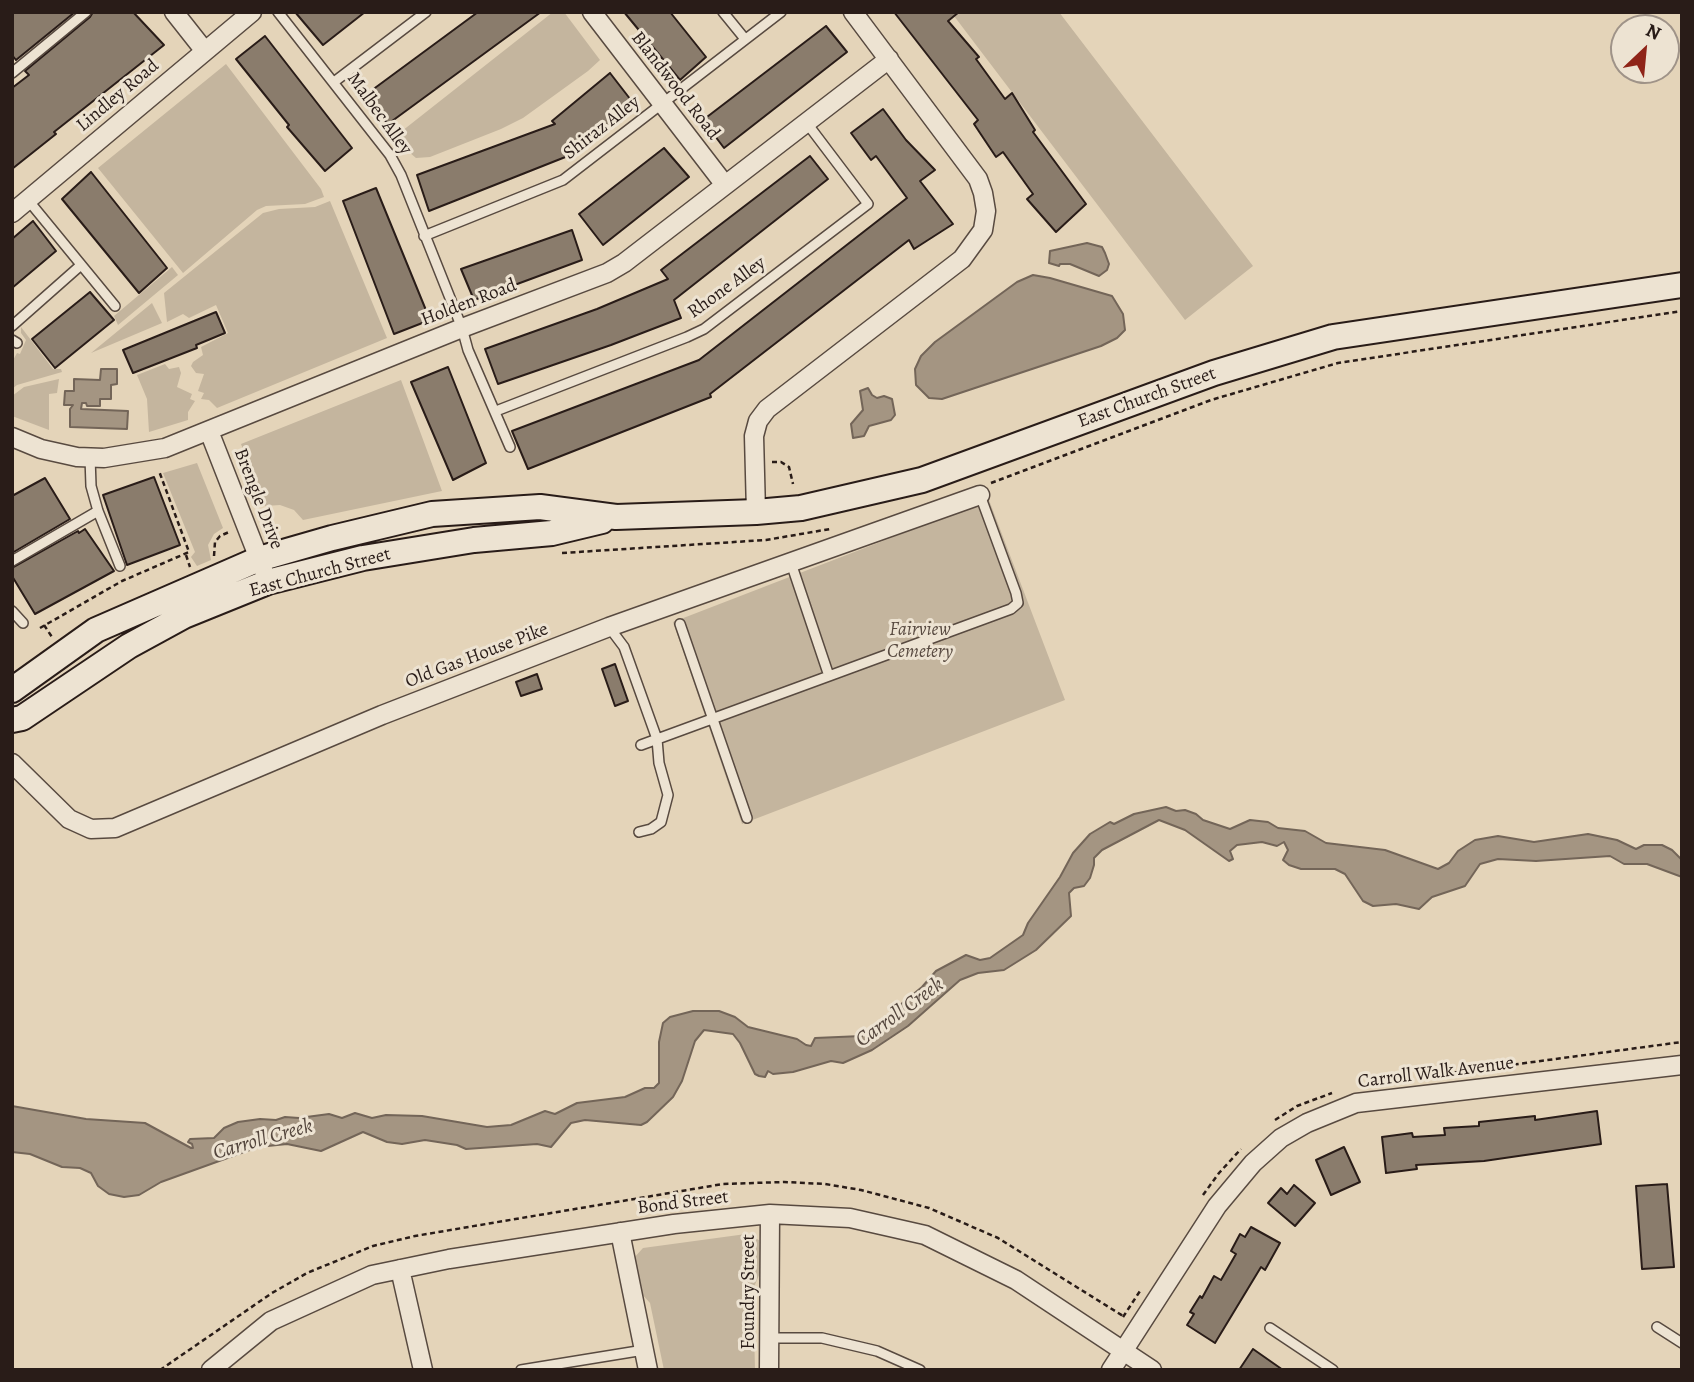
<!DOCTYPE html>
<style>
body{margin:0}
#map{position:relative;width:1694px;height:1382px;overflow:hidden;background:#e4d4b9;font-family:Alegreya,serif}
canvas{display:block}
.frame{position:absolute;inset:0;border:14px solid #291c18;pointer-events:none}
.north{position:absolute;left:1610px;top:14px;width:70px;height:70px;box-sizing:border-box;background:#ede3d2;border:2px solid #9f9388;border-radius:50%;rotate:26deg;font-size:19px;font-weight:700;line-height:28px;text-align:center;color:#291c18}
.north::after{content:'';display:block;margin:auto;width:24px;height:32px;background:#8f2418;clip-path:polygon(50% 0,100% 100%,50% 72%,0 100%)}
</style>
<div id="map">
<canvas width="1694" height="1382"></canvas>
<div class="frame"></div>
<div class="north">N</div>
</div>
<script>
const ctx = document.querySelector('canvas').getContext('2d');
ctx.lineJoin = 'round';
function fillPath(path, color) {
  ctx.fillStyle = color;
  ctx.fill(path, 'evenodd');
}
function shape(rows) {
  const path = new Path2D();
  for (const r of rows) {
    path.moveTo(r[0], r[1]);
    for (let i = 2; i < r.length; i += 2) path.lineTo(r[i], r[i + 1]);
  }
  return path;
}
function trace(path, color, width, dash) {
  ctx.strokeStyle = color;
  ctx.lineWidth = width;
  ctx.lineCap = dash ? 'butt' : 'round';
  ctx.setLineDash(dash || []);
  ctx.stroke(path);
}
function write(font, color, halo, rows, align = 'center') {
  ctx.font = font + ' Alegreya,serif';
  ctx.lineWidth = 6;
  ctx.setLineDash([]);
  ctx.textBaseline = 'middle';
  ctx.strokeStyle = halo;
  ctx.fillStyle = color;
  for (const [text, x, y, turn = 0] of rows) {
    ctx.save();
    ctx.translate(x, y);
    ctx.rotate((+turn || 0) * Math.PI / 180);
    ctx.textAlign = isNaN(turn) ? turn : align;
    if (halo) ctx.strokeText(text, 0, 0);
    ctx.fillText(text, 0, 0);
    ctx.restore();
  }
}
const green = shape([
 [553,12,564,12,600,60,588,71,523,118,501,129,430,157,416,158,402,146,402,131],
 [951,12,1059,12,1253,266,1185,320],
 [226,64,321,189,324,197,305,204,266,206,257,210,183,273,98,168],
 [330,201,387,338,217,408,209,400,201,399,204,393,198,391,204,374,196,373,191,366,193,362,203,355,201,347,228,333,216,305,189,318,183,314,167,322,164,293,263,213,279,209,315,207],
 [172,267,178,275,118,325,114,316],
 [152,303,162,323,91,353],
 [21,327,53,369,61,369,62,372,17,385,12,389,12,362,17,353,20,354,26,340,21,333],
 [165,364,169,369,179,367,181,373,177,387,192,394,190,399,195,401,188,412,188,420,149,432,147,399,137,375],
 [59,379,57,393,49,394,49,430,12,416,12,396,24,387],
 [401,380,442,491,303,520,294,510,280,505,265,506,241,444],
 [197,463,223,528,214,534,208,545,211,560,197,566,191,557,195,552,163,473],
 [989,500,1065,700,742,824,673,622],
 [746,1234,759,1240,760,1273,753,1289,755,1370,664,1370,650,1303,640,1292,633,1259,643,1248]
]);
const water = shape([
 [1087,243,1102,247,1105,253,1109,264,1107,270,1099,276,1070,264,1060,264,1059,266,1049,263,1050,251,1087,243],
 [1033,275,1050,278,1112,296,1123,314,1125,330,1117,338,1101,346,942,399,929,398,916,385,915,369,921,356,935,342,1017,282,1033,275],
 [101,369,117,369,117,384,111,385,111,399,100,399,100,406,87,406,86,403,82,403,81,409,128,411,127,429,70,427,70,409,73,405,64,405,65,391,74,391,74,379,100,380,101,369],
 [868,388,872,395,877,398,884,396,892,399,895,415,891,420,869,426,864,436,853,438,851,424,863,410,860,391,868,388],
 [1166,807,1176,811,1185,810,1196,814,1203,820,1230,829,1250,820,1268,822,1278,828,1305,831,1326,843,1385,850,1438,869,1449,863,1458,851,1475,840,1498,836,1534,842,1588,834,1617,840,1636,849,1644,845,1662,845,1672,850,1682,860,1682,877,1647,864,1624,864,1610,856,1536,861,1498,859,1480,864,1465,886,1432,897,1419,909,1396,904,1373,906,1363,901,1345,874,1335,869,1301,869,1289,865,1283,860,1288,850,1284,842,1277,846,1262,842,1237,845,1230,851,1233,859,1229,861,1185,830,1159,820,1102,850,1094,858,1094,865,1090,878,1084,886,1074,888,1069,893,1071,916,1036,950,1004,970,978,973,960,980,908,1026,872,1050,843,1063,831,1061,793,1072,773,1074,768,1071,765,1077,759,1076,755,1074,740,1043,733,1034,704,1030,695,1041,682,1081,673,1097,647,1122,641,1125,585,1120,571,1123,551,1147,537,1144,466,1149,457,1145,425,1140,402,1144,387,1142,363,1132,321,1151,287,1144,258,1147,161,1182,139,1195,124,1197,109,1194,98,1186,91,1173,80,1168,62,1167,30,1154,12,1152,12,1106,86,1119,145,1123,191,1148,193,1148,192,1144,188,1142,190,1139,214,1138,224,1128,238,1122,260,1119,276,1120,285,1117,299,1118,329,1114,342,1118,355,1113,372,1118,386,1115,422,1116,487,1127,511,1125,545,1111,555,1114,577,1103,625,1097,645,1088,654,1088,659,1083,659,1042,663,1023,670,1017,693,1011,719,1011,735,1017,748,1027,797,1039,806,1045,811,1046,815,1038,862,1036,922,987,936,971,966,955,980,960,990,958,1023,935,1028,923,1060,877,1073,853,1090,834,1110,822,1114,824,1134,814,1166,807]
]);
const building = shape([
 [12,12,75,12,16,60,12,55,12,12],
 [93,12,133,12,164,45,54,132,56,134,12,169,12,88,29,75,25,71,90,17,93,12],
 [295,12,365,12,323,45,295,12],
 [478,12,541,12,388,124,364,96,478,12],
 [624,12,670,12,706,57,680,80,624,12],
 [894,12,959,12,948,21,979,57,976,59,1005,99,1012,93,1035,130,1033,132,1086,204,1056,232,1027,199,1033,194,1003,152,996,157,974,124,978,120,894,12],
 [826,26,847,52,724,148,703,120,826,26],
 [265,36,352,148,325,171,287,127,289,125,236,59,265,36],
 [610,73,634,104,578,152,429,211,417,175,555,124,552,121,610,73],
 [883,109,906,140,935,170,920,181,953,224,914,249,909,240,710,394,711,397,528,469,512,431,699,360,907,198,876,156,871,160,851,133,883,109],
 [664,148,689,177,603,245,579,214,664,148],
 [810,156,828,179,674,300,681,318,611,345,498,384,485,349,597,309,668,279,661,270,810,156],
 [91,172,167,268,139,293,62,199,91,172],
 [376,188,430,320,394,334,343,201,376,188],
 [33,221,56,251,12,288,12,239,33,221],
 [572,230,582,260,474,300,461,269,572,230],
 [90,292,114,320,55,368,32,339,90,292],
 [216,312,225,333,196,345,197,348,133,373,123,350,216,312],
 [448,367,486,463,453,480,411,382,448,367],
 [154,477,180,545,127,565,103,495,154,477],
 [45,478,70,519,12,553,12,496,45,478],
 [85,529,114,571,35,614,12,576,12,568,78,531,79,533,85,529],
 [615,664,628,701,615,706,602,669,615,664],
 [537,674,542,689,521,696,516,682,537,674],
 [1597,1111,1601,1144,1484,1161,1416,1165,1417,1169,1386,1173,1382,1137,1412,1133,1413,1137,1445,1135,1444,1128,1479,1126,1479,1122,1535,1116,1535,1120,1597,1111],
 [1344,1147,1360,1182,1331,1195,1316,1160,1344,1147],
 [1667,1184,1674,1267,1642,1269,1636,1186,1667,1184],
 [1294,1185,1315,1203,1295,1226,1268,1203,1281,1188,1287,1194,1294,1185],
 [1251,1227,1280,1243,1265,1270,1261,1267,1215,1343,1187,1325,1194,1314,1190,1312,1200,1296,1202,1298,1214,1276,1221,1280,1236,1254,1231,1251,1240,1234,1245,1237,1251,1227],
 [1253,1349,1283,1370,1239,1370,1253,1349]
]);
const path = shape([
 [772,462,781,462,789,467,793,484],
 [991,483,1211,400,1338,363,1682,311],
 [562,553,766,540,830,529],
 [186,555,190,567],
 [214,556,215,542,220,536,229,532],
 [44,625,52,637],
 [40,628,122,581,189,552,159,471],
 [1421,1077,1682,1042],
 [1275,1120,1297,1106,1332,1093],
 [1203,1195,1219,1173,1241,1149],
 [1123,1317,1140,1291],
 [160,1370,272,1293,307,1273,373,1246,415,1236,723,1184,784,1182,825,1184,861,1190,929,1208,998,1238,1123,1316]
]);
const lane = shape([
 [278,12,390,155,401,175,462,328,468,350,510,447],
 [723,12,745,39],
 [12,73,86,12],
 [334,82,426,12],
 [28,200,115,306],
 [424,236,563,180,781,12],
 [12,326,81,265],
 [12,340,17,343],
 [496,411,687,337,704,329,868,204,806,122],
 [90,457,91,486,98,511,120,566],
 [12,561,98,511],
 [791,563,829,676,1011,609,1018,603,1016,593,980,495],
 [12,611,23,623],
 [680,624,747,818],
 [609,627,624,647,657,739,659,763,668,795,661,822,651,829,639,832],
 [641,745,829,676],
 [1657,1327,1682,1343],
 [1270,1328,1333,1370],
 [769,1338,822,1338,877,1351,920,1370],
 [521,1370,644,1350]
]);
const street = shape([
 [174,12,204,50],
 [592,12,725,185],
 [12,213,252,12],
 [209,431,263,569],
 [12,437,41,449,77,457,104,458,165,448,462,328,607,273,624,263,889,59],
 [756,512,754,436,758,421,767,409,962,259,983,230,986,211,983,193,978,179,853,12],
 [12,763,69,819,91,829,115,828,382,715,609,627,980,495],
 [620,1232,648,1370],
 [400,1269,423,1370],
 [211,1370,271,1321,372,1275,449,1259,674,1224,770,1214,850,1218,925,1235,1016,1280,1152,1370],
 [769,1370,770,1214],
 [1111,1370,1217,1206,1253,1163,1281,1138,1307,1123,1356,1103,1682,1065]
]);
const secondary = shape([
 [12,690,96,630,259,559,332,538,432,514,540,507,616,517,756,512,801,508,922,480,1214,373,1333,337,1682,285],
 [12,720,22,718,129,646,184,616,268,582,363,558,474,540,552,533,602,521]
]);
const streetNames = [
 ["Blandwood Road",675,86,52],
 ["Lindley Road",118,96,-40],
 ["Malbec Alley",379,114,54],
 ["Shiraz Alley",602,128,-38],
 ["Rhone Alley",727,288,-36],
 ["Holden Road",469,303,-21],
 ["East Church Street",1147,398,-20],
 ["Brengle Drive",258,499,69],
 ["East Church Street",320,573,-15],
 ["Old Gas House Pike",477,656,-21],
 ["Carroll Walk Avenue",1436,1073,-7],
 ["Bond Street",683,1203,-7],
 ["Foundry Street",749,1292,-90]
];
const parkNames = [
 ["Fairview",920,630],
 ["Cemetery",920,652]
];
const waterNames = [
 ["Carroll Creek",900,1013,-36],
 ["Carroll Creek",263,1140,-16]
];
fillPath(green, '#c4b59e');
fillPath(water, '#a49582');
trace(water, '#736558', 2);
fillPath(building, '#8a7c6c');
trace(building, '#291c18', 2);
trace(lane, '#584a40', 12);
trace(street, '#584a40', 21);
trace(secondary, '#291c18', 28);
trace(path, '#291c18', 2.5, [5, 3.5]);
trace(lane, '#ede3d2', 9);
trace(street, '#ede3d2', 18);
trace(secondary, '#ede3d2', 24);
write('19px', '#291c18', '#ede3d2', streetNames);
write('italic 19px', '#584a40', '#ede3d2', parkNames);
write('italic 21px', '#54463d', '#ede3d2', waterNames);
</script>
